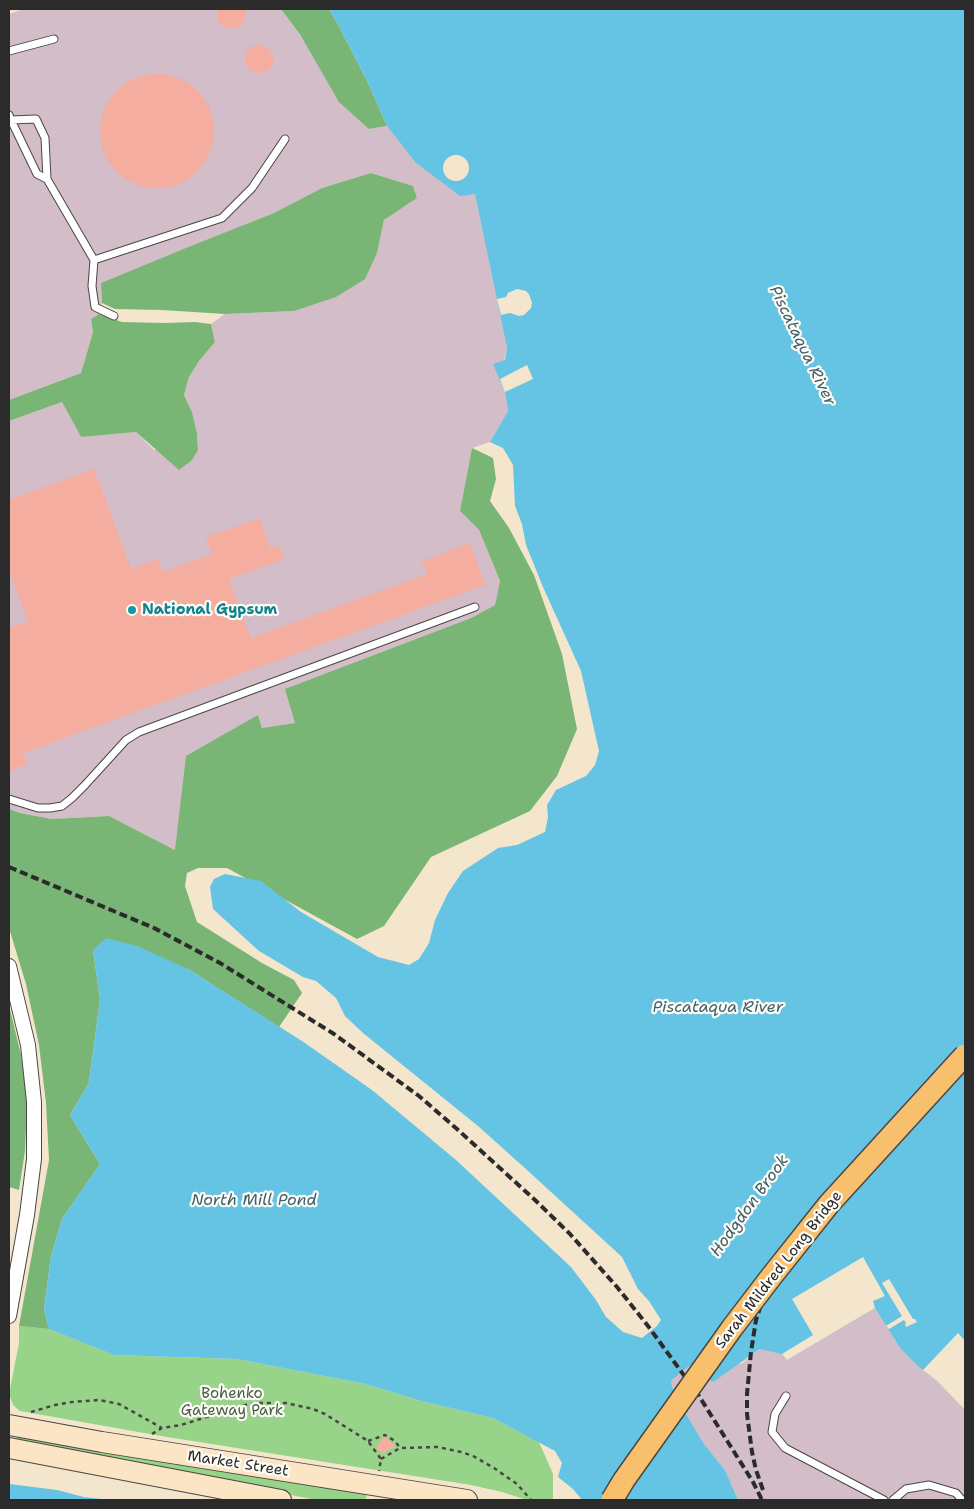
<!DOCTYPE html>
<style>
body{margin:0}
#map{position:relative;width:974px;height:1509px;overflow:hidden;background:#f3e6cd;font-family:"Shantell Sans",sans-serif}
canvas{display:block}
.frame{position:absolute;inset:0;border:10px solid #2b2b2b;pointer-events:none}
</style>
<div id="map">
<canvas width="974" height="1509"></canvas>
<div class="frame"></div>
</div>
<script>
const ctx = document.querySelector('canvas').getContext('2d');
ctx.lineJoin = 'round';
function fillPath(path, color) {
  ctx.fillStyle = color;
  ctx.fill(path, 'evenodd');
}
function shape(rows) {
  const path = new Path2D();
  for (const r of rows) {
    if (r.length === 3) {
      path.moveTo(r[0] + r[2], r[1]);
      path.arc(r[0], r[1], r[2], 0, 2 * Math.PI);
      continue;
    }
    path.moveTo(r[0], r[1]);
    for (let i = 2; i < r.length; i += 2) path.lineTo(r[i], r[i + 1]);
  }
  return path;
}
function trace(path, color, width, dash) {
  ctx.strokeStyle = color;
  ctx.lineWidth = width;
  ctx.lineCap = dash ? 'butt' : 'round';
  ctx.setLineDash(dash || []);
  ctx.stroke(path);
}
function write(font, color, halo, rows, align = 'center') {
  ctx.font = font + ' "Shantell Sans",sans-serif';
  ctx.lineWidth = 4.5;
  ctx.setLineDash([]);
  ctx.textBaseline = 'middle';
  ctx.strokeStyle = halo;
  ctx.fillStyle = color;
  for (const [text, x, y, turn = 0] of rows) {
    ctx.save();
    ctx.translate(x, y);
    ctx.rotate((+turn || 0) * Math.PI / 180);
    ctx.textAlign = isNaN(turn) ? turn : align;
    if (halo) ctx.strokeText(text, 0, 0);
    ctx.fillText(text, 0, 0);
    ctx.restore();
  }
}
const industrial = shape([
 [24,9,281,9,369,129,387,126,415,162,475,193,507,348,500,379,505,392,508,411,490,442,472,448,460,511,479,530,500,581,495,605,471,618,286,689,296,723,262,728,258,715,175,850,109,816,52,819,20,813,9,809,9,421,62,402,81,437,136,432,154,450,198,450,197,433,192,412,184,395,189,377,199,361,215,342,211,324,225,314,294,311,377,253,384,220,417,198,413,186,371,173,322,188,274,213,101,283,102,303,99,314,91,319,93,332,81,373,9,400,9,14],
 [875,1308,900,1348,965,1341,965,1500,738,1500,725,1470,704,1444,676,1397,671,1383,672,1380,689,1366,741,1364,760,1349]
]);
const green = shape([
 [19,1326,49,1329,114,1355,237,1359,366,1384,421,1401,493,1418,539,1442,553,1474,553,1500,527,1500,502,1492,471,1485,161,1436,20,1411,13,1405,9,1394,19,1343],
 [18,1435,367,1492,366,1500,317,1500,168,1472,17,1439]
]);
const forest = shape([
 [281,9,329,9,339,26,369,85,387,126,369,129,339,102,301,36],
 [371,173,413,186,417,198,384,220,377,253,365,279,336,297,294,311,225,314,162,310,115,309,102,303,101,283,191,246,274,213,322,188],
 [99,314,122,322,165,323,195,322,211,324,215,342,199,361,189,377,184,395,192,412,197,433,198,450,192,460,179,470,136,432,81,437,62,402,9,421,9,400,81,373,93,332,91,319],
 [472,448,493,458,496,479,490,501,509,528,534,575,562,654,577,729,557,776,530,811,431,857,384,926,357,939,227,868,198,868,187,873,185,886,197,922,262,963,294,980,302,993,279,1027,188,969,93,950,100,999,89,1083,70,1115,100,1164,62,1219,51,1256,44,1309,49,1329,19,1326,49,1160,46,1103,39,1045,26,984,9,928,9,809,20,813,52,819,109,816,175,850,186,756,258,715,262,728,295,723,285,689,471,618,495,605,500,581,479,530,460,511],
 [9,1005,21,1055,27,1101,25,1151,19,1190,9,1187]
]);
const water = shape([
 [329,9,965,9,965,1410,937,1381,918,1366,900,1348,875,1308,787,1360,782,1354,760,1349,713,1382,689,1366,672,1380,671,1383,676,1397,704,1444,725,1470,738,1500,582,1500,573,1489,558,1477,562,1463,555,1451,493,1418,421,1401,366,1384,237,1359,114,1355,49,1329,44,1309,51,1256,62,1219,100,1164,70,1115,89,1083,100,999,93,950,106,938,137,946,188,969,302,1041,372,1090,456,1160,571,1267,596,1300,606,1317,623,1332,642,1338,657,1326,661,1320,649,1301,638,1289,622,1257,527,1170,478,1126,363,1033,345,1016,336,998,316,981,303,977,259,951,213,909,210,887,214,879,225,874,261,881,301,912,378,957,409,965,419,959,429,943,435,920,448,893,463,871,498,848,517,845,545,832,548,817,547,805,556,790,586,776,595,765,599,751,581,671,543,587,526,545,522,524,515,506,513,465,503,448,490,442,508,411,505,392,493,364,505,360,507,348,475,194,460,196,415,162,387,126,369,85,339,26],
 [9,1484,57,1490,84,1497,110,1500,9,1500]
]);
const pier = shape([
 [456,168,13],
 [517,289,526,291,529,294,532,303,531,308,524,315,519,316,510,313,501,315,497,299,506,297,508,293],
 [527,365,533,379,505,392,500,379],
 [863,1257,885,1296,873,1301,875,1308,787,1360,782,1354,813,1335,792,1299],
 [889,1279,913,1319,915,1319,917,1322,906,1327,905,1324,906,1323,904,1320,889,1329,886,1326,902,1316,882,1283],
 [958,1333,965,1341,965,1410,937,1381,923,1370]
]);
const building = shape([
 [218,9,246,9,246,17,243,22,240,26,234,29,223,27,217,19],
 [259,59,14],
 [157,131,57],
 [94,469,131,569,159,559,163,572,212,554,206,537,260,518,270,548,279,545,284,559,229,579,251,638,427,574,422,561,470,543,485,585,23,753,27,764,9,771,9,628,28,621,9,569,9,500],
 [384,1436,396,1446,382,1454,376,1448]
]);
const path = shape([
 [31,1412,55,1405,72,1402,99,1400,119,1404,162,1428],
 [152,1434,162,1428,181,1425,245,1405,258,1403,286,1403,313,1409,325,1414,368,1441,381,1459,379,1471],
 [368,1441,385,1435,395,1441,400,1448],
 [381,1459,400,1448,438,1447,461,1452,473,1456,494,1468,517,1484,531,1500]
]);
const lane = shape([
 [9,51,54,39],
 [9,115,11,120,37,174,47,179,45,138,36,119,11,120],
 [47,179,94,260,92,286,95,307,114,316],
 [94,260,222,218,252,188,285,139],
 [9,799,38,808,50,808,62,806,72,798,85,785,126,740,139,732,475,607],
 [786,1396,775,1414,772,1432,785,1448,884,1500],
 [893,1500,906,1489,929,1485,956,1493,962,1500]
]);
const street = shape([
 [9,966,28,1045,34,1102,34,1159,27,1215,9,1316]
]);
const secondary = shape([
 [9,1425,102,1442,467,1500],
 [9,1448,281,1500]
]);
const rail = shape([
 [9,867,154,928,220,963,334,1034,419,1096,457,1129,535,1200,570,1234,617,1287,648,1326,699,1396,753,1482,762,1500],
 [763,1490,756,1470,752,1452,747,1414,747,1394,751,1352,756,1320,767,1287,779,1268,828,1205,965,1055]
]);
const primaryBridge = shape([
 [612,1500,624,1480,732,1328,771,1277,829,1204,965,1055]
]);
const markers = [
 [132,610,5,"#0f9aa8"]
];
const cultureNames = [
 ["National Gypsum",142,610]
];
const streetNames = [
 ["Sarah Mildred Long Bridge",779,1270,-52],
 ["Market Street",238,1464,9]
];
const parkNames = [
 ["Bohenko",232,1394],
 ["Gateway Park",232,1411]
];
const waterNames = [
 ["Piscataqua River",802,346,64],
 ["Piscataqua River",718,1008],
 ["North Mill Pond",254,1201],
 ["Hodgdon Brook",750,1206,-54]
];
fillPath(industrial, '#d2bdc8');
fillPath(green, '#97d388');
fillPath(forest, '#79b574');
fillPath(water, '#65c3e3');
fillPath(pier, '#f3e6cd');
fillPath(building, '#f4ad9e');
trace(lane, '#494743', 9);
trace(street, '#494743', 16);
trace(secondary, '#494743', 22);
trace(path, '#494743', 2.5, [4, 4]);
trace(lane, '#fff', 7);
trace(street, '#fff', 14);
trace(secondary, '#fce5c4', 20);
trace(rail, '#2b2b2b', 4, [8, 4]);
trace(primaryBridge, '#494743', 24, []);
trace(primaryBridge, '#f8bf6c', 21);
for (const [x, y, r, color] of markers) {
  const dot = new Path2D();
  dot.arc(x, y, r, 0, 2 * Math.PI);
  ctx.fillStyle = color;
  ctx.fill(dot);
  trace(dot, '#fdfcf7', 2);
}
write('bold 15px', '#0d838f', '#fdfcf7', cultureNames, 'left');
write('15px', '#2b2b2b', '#fdfcf7', streetNames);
write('15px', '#4b5d47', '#fdfcf7', parkNames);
write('italic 16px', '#3f606b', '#fdfcf7', waterNames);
</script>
